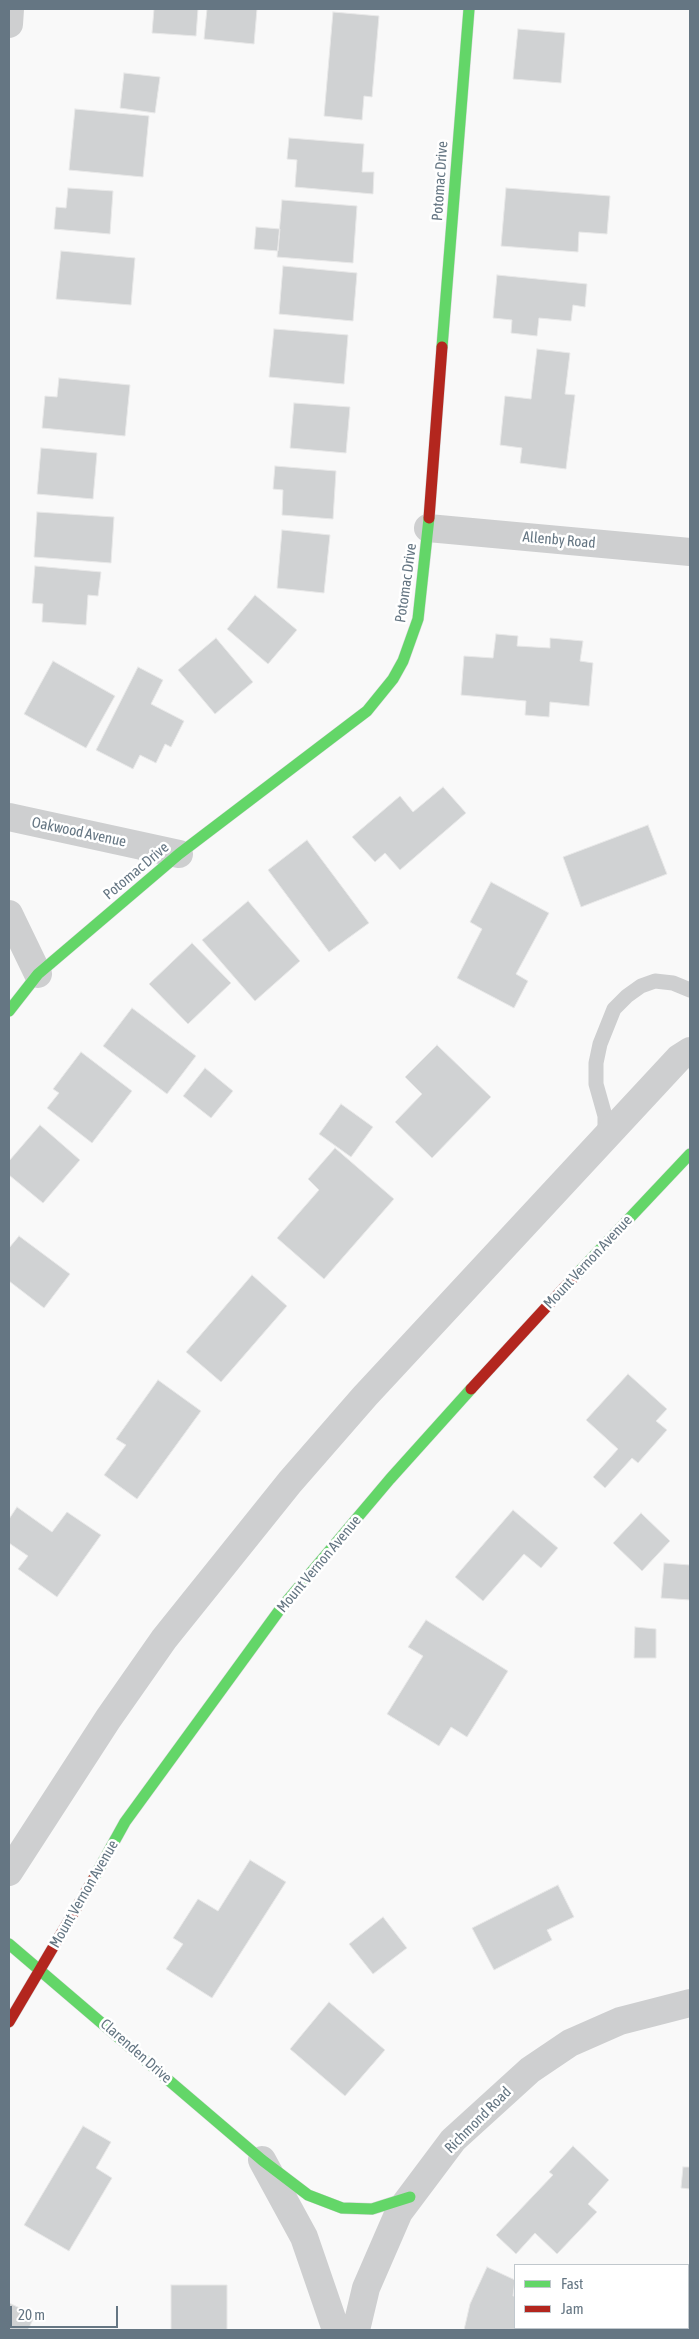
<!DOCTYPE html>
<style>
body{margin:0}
#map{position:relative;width:699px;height:2339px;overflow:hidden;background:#f9f9f9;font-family:"Asap Condensed",sans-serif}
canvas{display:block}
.frame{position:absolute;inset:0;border:10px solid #657683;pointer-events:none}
.legend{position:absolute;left:514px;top:2264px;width:175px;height:65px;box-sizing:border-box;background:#fff;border:1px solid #c1c8cd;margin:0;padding:6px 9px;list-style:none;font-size:15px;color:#657683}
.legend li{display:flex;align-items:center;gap:10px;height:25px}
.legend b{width:25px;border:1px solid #c1c8cd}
.scale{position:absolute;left:10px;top:2306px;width:108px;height:22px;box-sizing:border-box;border:2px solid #657683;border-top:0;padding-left:6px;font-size:15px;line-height:18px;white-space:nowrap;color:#657683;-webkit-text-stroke:4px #fff;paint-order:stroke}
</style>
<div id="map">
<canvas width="699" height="2339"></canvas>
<div class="frame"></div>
<ul class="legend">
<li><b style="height:6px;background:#63d668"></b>Fast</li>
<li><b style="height:6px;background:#b3261e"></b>Jam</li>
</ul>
<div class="scale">20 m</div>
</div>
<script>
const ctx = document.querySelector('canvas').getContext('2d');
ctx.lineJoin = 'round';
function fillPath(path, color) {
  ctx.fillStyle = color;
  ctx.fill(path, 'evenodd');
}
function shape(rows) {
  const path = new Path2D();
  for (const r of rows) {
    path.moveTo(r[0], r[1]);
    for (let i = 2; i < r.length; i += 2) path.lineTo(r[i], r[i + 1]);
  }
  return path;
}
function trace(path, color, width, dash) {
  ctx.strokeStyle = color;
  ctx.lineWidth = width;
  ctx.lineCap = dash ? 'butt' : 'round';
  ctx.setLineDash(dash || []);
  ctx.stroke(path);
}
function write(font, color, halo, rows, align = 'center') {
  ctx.font = font + ' "Asap Condensed",sans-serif';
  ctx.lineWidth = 5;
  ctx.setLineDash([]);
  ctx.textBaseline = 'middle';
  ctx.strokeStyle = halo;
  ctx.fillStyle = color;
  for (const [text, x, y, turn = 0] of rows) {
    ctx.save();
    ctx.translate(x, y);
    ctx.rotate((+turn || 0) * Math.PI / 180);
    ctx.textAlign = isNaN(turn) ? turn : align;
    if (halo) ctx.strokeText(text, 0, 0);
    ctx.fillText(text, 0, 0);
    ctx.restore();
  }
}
const building = shape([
 [154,9,198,9,196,36,152,33,154,9],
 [207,9,257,9,254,44,204,39,207,9],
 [333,12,379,16,372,97,364,96,362,120,324,116,333,12],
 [518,29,565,33,561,83,513,79,518,29],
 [124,73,160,77,155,113,120,108,124,73],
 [75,109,149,116,143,177,69,170,75,109],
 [289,138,364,144,362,172,374,172,373,194,295,187,297,160,287,159,289,138],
 [68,188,113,191,110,234,54,229,56,207,66,208,68,188],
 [506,188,610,196,607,234,579,232,578,252,501,246,506,188],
 [282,200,357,206,353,263,277,257,282,200],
 [256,227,280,229,278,251,254,249,256,227],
 [61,251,135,258,131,305,56,299,61,251],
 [283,266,357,273,353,321,279,314,283,266],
 [497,275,587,284,585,307,573,305,571,321,539,318,537,336,511,333,512,320,493,318,497,275],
 [274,329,348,335,344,384,269,377,274,329],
 [537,349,570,353,565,394,575,395,566,469,520,463,522,448,500,445,505,396,531,399,537,349],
 [59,378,130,385,125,436,42,428,45,396,57,397,59,378],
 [294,403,350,407,346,453,290,448,294,403],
 [41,448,97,453,93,499,37,494,41,448],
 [275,466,336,471,333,519,282,515,283,490,273,489,275,466],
 [37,512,114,517,111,563,34,557,37,512],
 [282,530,330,535,324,593,277,588,282,530],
 [35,566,101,572,98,596,88,595,86,625,42,622,43,604,32,603,35,566],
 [255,595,297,630,268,664,227,629,255,595],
 [496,634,518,636,517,646,550,648,550,638,583,641,580,661,593,663,589,706,550,702,549,717,525,715,526,701,461,695,464,656,493,658,496,634],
 [216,638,253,682,215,714,178,670,216,638],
 [53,661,115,696,86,748,24,714,53,661],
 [138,667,163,680,151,704,184,721,171,747,165,744,156,763,140,755,133,769,96,750,138,667],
 [443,787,466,813,400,870,385,853,375,862,352,837,400,796,413,812,443,787],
 [648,825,667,874,581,907,563,857,648,825],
 [307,840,369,923,329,952,268,870,307,840],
 [491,882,549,913,516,974,528,981,514,1008,457,978,482,929,470,922,491,882],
 [248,901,300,961,255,1001,202,940,248,901],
 [192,943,231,983,188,1024,149,984,192,943],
 [132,1008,196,1056,167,1094,103,1046,132,1008],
 [437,1045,491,1097,432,1158,395,1122,422,1094,405,1077,437,1045],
 [81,1052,132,1091,92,1143,47,1108,59,1093,53,1089,81,1052],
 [205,1068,233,1091,211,1118,183,1096,205,1068],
 [341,1104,373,1127,351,1157,319,1134,341,1104],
 [40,1125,80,1160,43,1203,9,1175,9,1161,40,1125],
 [335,1148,394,1199,324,1279,277,1238,319,1190,308,1179,335,1148],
 [19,1236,70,1274,44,1308,9,1281,9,1248,19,1236],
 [252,1275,287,1306,221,1382,186,1352,252,1275],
 [628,1374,667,1409,656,1421,667,1430,638,1463,632,1458,605,1488,593,1477,618,1449,586,1420,628,1374],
 [158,1380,201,1411,137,1499,104,1475,126,1445,116,1439,158,1380],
 [17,1507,52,1532,67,1512,101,1535,57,1597,18,1569,28,1556,9,1543,9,1519,17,1507],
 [513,1510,558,1548,541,1568,524,1554,483,1601,455,1577,513,1510],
 [641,1513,670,1541,642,1571,613,1543,641,1513],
 [664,1563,690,1565,690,1600,661,1598,664,1563],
 [426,1620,508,1671,467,1737,451,1727,439,1746,387,1714,423,1656,408,1647,426,1620],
 [635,1627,656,1629,656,1658,634,1658,635,1627],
 [250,1860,286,1882,212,1998,166,1969,183,1944,173,1938,198,1899,218,1911,250,1860],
 [558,1885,574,1917,547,1930,552,1940,494,1970,472,1928,558,1885],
 [383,1917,407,1948,373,1974,349,1944,383,1917],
 [329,2002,385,2050,345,2096,290,2049,329,2002],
 [83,2126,111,2142,96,2168,112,2178,69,2251,24,2225,83,2126],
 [573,2146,609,2180,588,2204,597,2212,557,2254,535,2233,516,2254,496,2235,553,2175,549,2172,573,2146],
 [683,2167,690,2167,690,2189,681,2188,683,2167],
 [487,2267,515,2280,513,2296,515,2296,515,2328,556,2328,556,2330,464,2330,470,2304,487,2267],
 [171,2285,227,2285,227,2330,171,2330,171,2285],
 [9,2303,35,2315,28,2330,9,2330,9,2303],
 [689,2308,690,2330,687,2330,688,2328,689,2308]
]);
const lane = shape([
 [605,1138,605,1116,596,1084,596,1063,600,1044,614,1009,627,996,641,986,655,981,673,983,690,990]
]);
const street = shape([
 [9,24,10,9],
 [428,528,690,552],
 [9,817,179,854],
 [9,914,38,974],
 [9,1872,108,1719,164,1639,290,1482,365,1396,679,1058,690,1051],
 [262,2160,304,2237,336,2330],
 [356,2330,366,2288,399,2212,453,2140,530,2070,570,2043,620,2021,690,2003]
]);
const fast = shape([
 [442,347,469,9],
 [9,1011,38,974,179,854,367,711,393,679,403,661,418,619,429,518],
 [574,1277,690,1154],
 [94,1878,125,1822,281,1608,390,1479,471,1389],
 [9,1944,262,2160,308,2195,342,2208,372,2209,410,2197]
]);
const jam = shape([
 [429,518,442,347],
 [471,1389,574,1277],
 [9,2022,94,1878]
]);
const streetNames = [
 ["Potomac Drive",440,181,-86],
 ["Allenby Road",559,540,5],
 ["Potomac Drive",406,583,-82],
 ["Oakwood Avenue",79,832,12],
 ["Potomac Drive",136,871,-40],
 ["Mount Vernon Avenue",588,1262,-47],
 ["Mount Vernon Avenue",319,1564,-50],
 ["Mount Vernon Avenue",84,1894,-60],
 ["Clarenden Drive",136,2051,41],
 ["Richmond Road",478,2120,-45]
];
fillPath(building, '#d0d2d3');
trace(building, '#e8e8e8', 1);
trace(fast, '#d5d6d7', 12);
trace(jam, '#d5d6d7', 12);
trace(lane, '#cecfd0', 15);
trace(street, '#cecfd0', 28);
trace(fast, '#63d668', 11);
trace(jam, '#b3261e', 11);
write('15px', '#657683', '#fff', streetNames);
</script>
